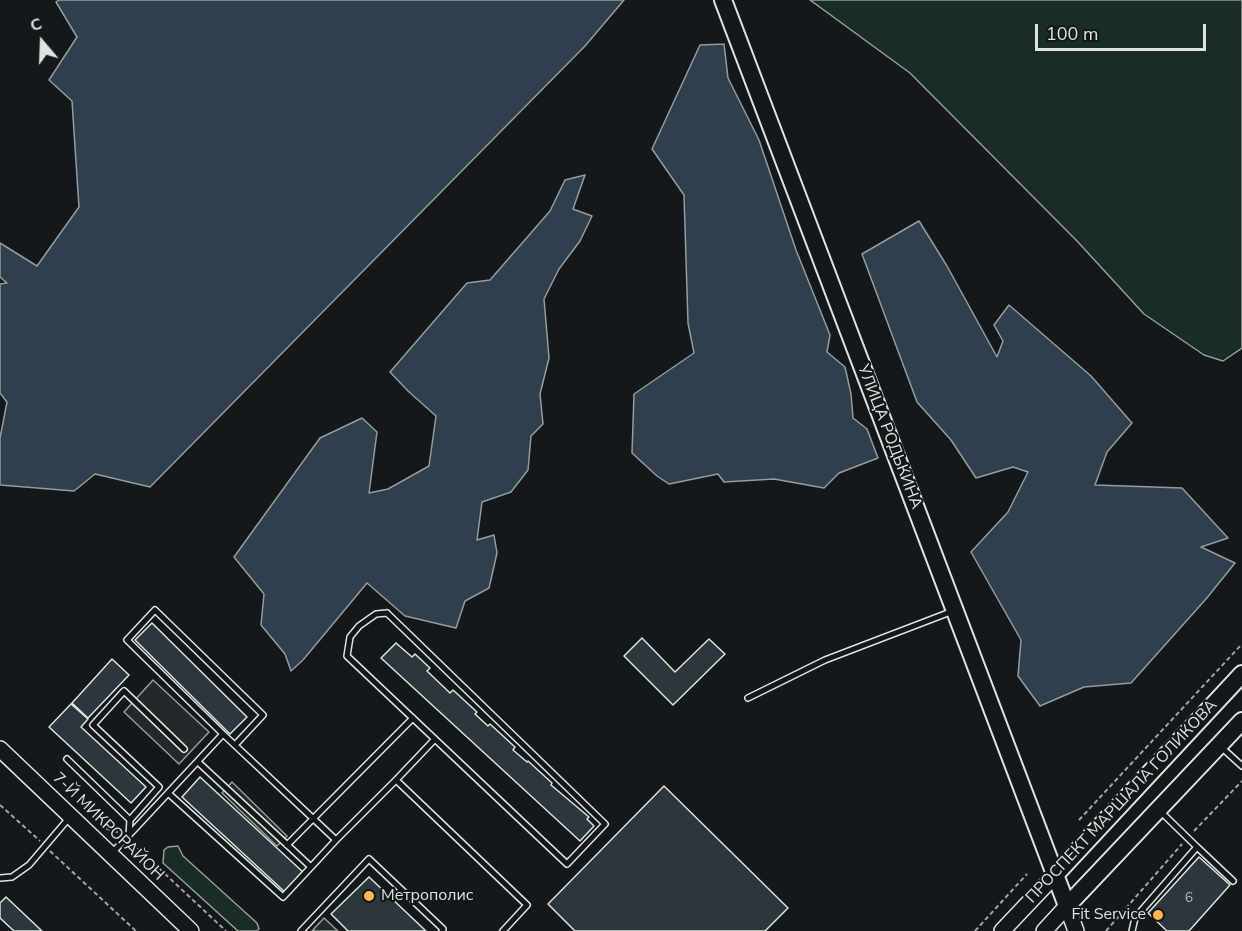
<!DOCTYPE html>
<meta charset="utf-8">
<style>
body{margin:0}
#map{position:relative;width:1242px;height:931px;overflow:hidden;background:#14181c;font-family:"Nunito Sans",sans-serif}
canvas{display:block}
.north{position:absolute;left:12px;top:12px;width:60px;height:60px;-webkit-text-stroke:4px #14181c;paint-order:stroke;rotate:341deg;font-size:16px;font-weight:700;line-height:24px;text-align:center;color:#d8e6dc}
.north::after{content:'';display:block;margin:auto;width:21px;height:27px;background:#d8e6dc;clip-path:polygon(50% 0,100% 100%,50% 72%,0 100%)}
.scale{position:absolute;left:1035px;top:24px;width:171px;height:27px;box-sizing:border-box;border:3px solid #d8e6dc;border-top:0;padding-left:8px;font-size:18px;line-height:21px;white-space:nowrap;color:#d8e6dc;-webkit-text-stroke:4px #14181c;paint-order:stroke}
</style>
<div id="map">
<canvas width="1242" height="931"></canvas>
<div class="north">С</div>
<div class="scale">100 m</div>
</div>
<script>
const ctx = document.querySelector('canvas').getContext('2d');
ctx.lineJoin = 'round';
function fillPath(path, color) {
  ctx.fillStyle = color;
  ctx.fill(path, 'evenodd');
}
function shape(rows) {
  const path = new Path2D();
  for (const r of rows) {
    path.moveTo(r[0], r[1]);
    for (let i = 2; i < r.length; i += 2) path.lineTo(r[i], r[i + 1]);
  }
  return path;
}
function trace(path, color, width, dash) {
  ctx.strokeStyle = color;
  ctx.lineWidth = width;
  ctx.lineCap = dash ? 'butt' : 'round';
  ctx.setLineDash(dash || []);
  ctx.stroke(path);
}
function write(font, color, halo, rows, align = 'center') {
  ctx.font = font + ' "Nunito Sans",sans-serif';
  ctx.lineWidth = 4.5;
  ctx.setLineDash([]);
  ctx.textBaseline = 'middle';
  ctx.strokeStyle = halo;
  ctx.fillStyle = color;
  for (const [text, x, y, turn = 0] of rows) {
    ctx.save();
    ctx.translate(x, y);
    ctx.rotate((+turn || 0) * Math.PI / 180);
    ctx.textAlign = isNaN(turn) ? turn : align;
    if (halo) ctx.strokeText(text, 0, 0);
    ctx.fillText(text, 0, 0);
    ctx.restore();
  }
}
const green = shape([
 [810,0,1242,0,1242,348,1223,361,1204,355,1144,314,1077,241,910,73,810,0],
 [178,846,183,856,257,923,259,929,256,931,238,931,163,863,164,850,168,847,178,846]
]);
const parking = shape([
 [153,680,209,732,179,764,124,712,153,680],
 [232,782,287,836,277,846,222,793,232,782],
 [324,918,338,931,312,931,324,918]
]);
const water = shape([
 [59,0,624,0,585,46,150,487,95,474,74,491,0,485,0,438,7,402,0,393,0,284,7,283,0,277,0,243,37,266,79,207,72,101,49,80,77,37,56,2,59,0],
 [724,44,728,78,759,140,796,250,830,335,827,352,845,367,851,394,853,418,867,429,878,458,839,473,824,488,774,479,724,482,718,474,669,484,657,476,632,453,634,394,694,353,688,323,684,195,652,149,700,45,724,44],
 [585,175,573,209,592,216,580,241,559,269,544,299,549,358,540,394,543,424,531,436,528,470,511,492,482,502,477,540,494,535,497,553,489,588,465,601,456,628,405,616,367,583,303,660,291,671,285,654,261,625,264,594,234,557,320,438,362,418,377,432,369,493,388,489,429,466,436,416,408,391,390,372,467,283,490,280,550,211,565,180,585,175],
 [919,221,947,266,997,357,1003,341,994,325,1009,305,1091,376,1132,423,1107,452,1095,485,1182,488,1228,538,1201,547,1235,563,1206,599,1131,683,1084,687,1040,706,1018,676,1021,640,971,552,1008,512,1028,472,1013,467,976,478,951,440,917,402,862,254,919,221]
]);
const building = shape([
 [152,623,247,717,230,734,135,640,152,623],
 [642,638,675,672,709,639,725,654,673,705,624,656,642,638],
 [396,643,412,657,415,654,430,668,427,671,450,693,453,690,477,712,475,714,488,726,490,724,515,747,513,750,527,762,528,761,552,783,551,785,589,817,587,819,594,826,580,841,381,658,396,643],
 [112,659,129,675,88,718,72,703,112,659],
 [71,704,88,719,81,727,146,787,131,803,49,727,71,704],
 [200,777,304,873,286,893,182,797,200,777],
 [664,786,788,908,765,931,575,931,548,904,664,786],
 [1199,857,1230,885,1189,931,1167,931,1148,913,1199,857],
 [369,877,426,931,348,931,331,914,369,877],
 [6,897,42,931,14,931,0,918,0,903,6,897]
]);
const path = shape([
 [0,805,40,841],
 [1079,820,1242,644],
 [100,825,104,828,120,833],
 [1194,831,1242,781],
 [132,843,226,931],
 [50,851,136,931],
 [975,931,1027,874],
 [1106,931,1182,844]
]);
const lane = shape([
 [387,613,605,824,567,864,347,656,350,637,359,626,376,614,387,613],
 [748,698,825,660,953,611],
 [435,739,396,780,527,905,503,931],
 [235,745,263,715,155,610,127,640,223,734,336,840,311,867],
 [1221,747,1242,766],
 [67,759,130,820],
 [168,793,283,897,311,867,198,762],
 [1160,811,1197,847],
 [129,835,223,734],
 [336,840,396,780],
 [287,845,413,718],
 [112,853,129,835,130,820,159,787,93,725,124,691,184,749],
 [0,878,12,877,29,865,69,818],
 [301,931,369,859,443,929,442,931],
 [1132,931,1135,918,1197,847,1233,881]
]);
const secondary = shape([
 [0,749,191,931],
 [1002,931,1055,875],
 [1044,931,1067,906,1076,931]
]);
const primary = shape([
 [723,0,1067,906,1242,721],
 [1055,875,1242,674]
]);
const markers = [
 [369,896,6,"#ffb74d"],
 [1158,915,6,"#ffb74d"]
];
const numberNames = [
 ["6",1189,899]
];
const streetNames = [
 ["УЛИЦА РОДЬКИНА",889,437,69],
 ["ПРОСПЕКТ МАРШАЛА ГОЛИКОВА",1122,802,-47],
 ["7-Й МИКРОРАЙОН",108,827,44]
];
const poiNames = [
 ["Метрополис",381,896],
 ["Fit Service",1146,915,"right"]
];
fillPath(green, '#1a2d24');
trace(green, '#939e99', 1.5);
fillPath(parking, '#24282b');
trace(parking, '#939e99', 1.5);
fillPath(water, '#2f3f4d');
trace(water, '#939e99', 1.5);
fillPath(building, '#2c363c');
trace(building, '#d8e6dc', 1.5);
trace(lane, '#d8e6dc', 8);
trace(secondary, '#d8e6dc', 18);
trace(primary, '#d8e6dc', 20);
trace(path, '#9da8a2', 2, [4.5, 3]);
trace(lane, '#14181c', 5);
trace(secondary, '#14181c', 15);
trace(primary, '#14181c', 16);
for (const [x, y, r, color] of markers) {
  const dot = new Path2D();
  dot.arc(x, y, r, 0, 2 * Math.PI);
  ctx.fillStyle = color;
  ctx.fill(dot);
  trace(dot, '#14181c', 2);
}
write('14px', '#adbab4', null, numberNames);
write('16px', '#d8e6dc', '#14181c', streetNames);
write('16px', '#d8e6dc', '#14181c', poiNames, 'left');
</script>
